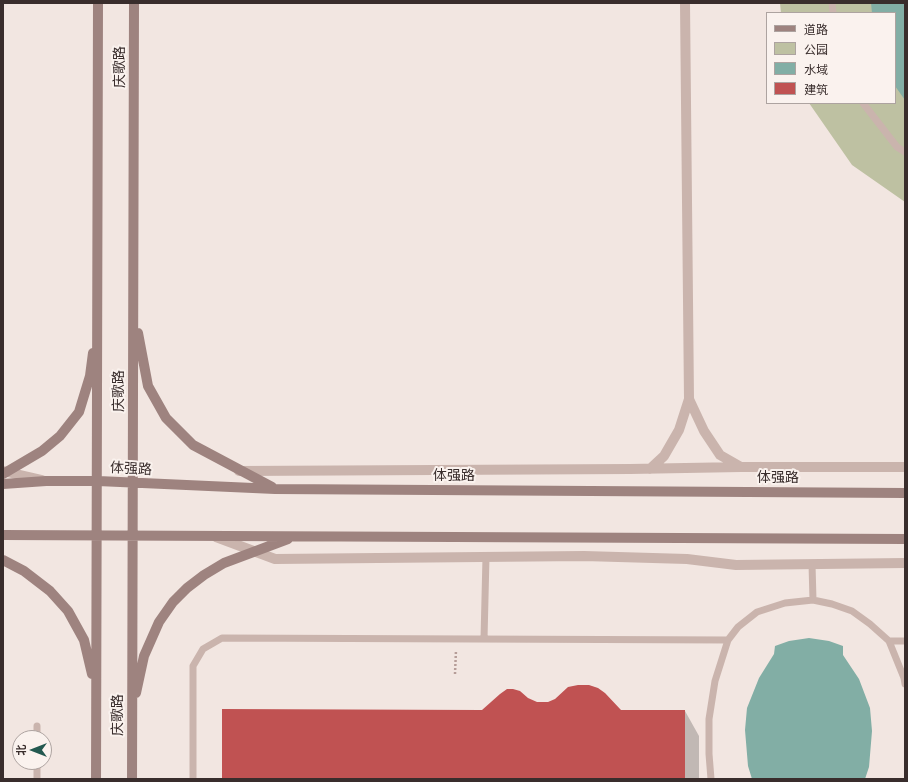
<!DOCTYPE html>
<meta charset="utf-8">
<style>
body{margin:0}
#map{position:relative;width:908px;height:782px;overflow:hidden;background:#f2e6e1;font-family:"IBM Plex Sans","Noto Sans SC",sans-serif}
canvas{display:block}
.frame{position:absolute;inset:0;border:4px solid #392d2c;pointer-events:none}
.legend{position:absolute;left:766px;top:12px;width:130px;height:92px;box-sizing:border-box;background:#faf2ee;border:1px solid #ada3a0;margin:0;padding:5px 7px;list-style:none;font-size:12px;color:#392d2c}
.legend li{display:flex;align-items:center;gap:8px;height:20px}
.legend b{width:20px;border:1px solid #ada3a0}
.north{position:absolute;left:12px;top:730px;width:40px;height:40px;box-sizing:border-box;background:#faf2ee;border:1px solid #ada3a0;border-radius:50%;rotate:270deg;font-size:11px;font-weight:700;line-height:16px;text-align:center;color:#392d2c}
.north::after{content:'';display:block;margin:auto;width:14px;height:18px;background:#235950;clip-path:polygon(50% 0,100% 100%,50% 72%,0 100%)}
</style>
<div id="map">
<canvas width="908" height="782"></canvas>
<div class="frame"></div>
<ul class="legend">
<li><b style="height:5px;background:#9e837f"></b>道路</li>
<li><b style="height:11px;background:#bec1a2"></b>公园</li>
<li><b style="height:11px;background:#82aea5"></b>水域</li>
<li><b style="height:11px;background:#c05252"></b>建筑</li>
</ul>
<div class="north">北</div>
</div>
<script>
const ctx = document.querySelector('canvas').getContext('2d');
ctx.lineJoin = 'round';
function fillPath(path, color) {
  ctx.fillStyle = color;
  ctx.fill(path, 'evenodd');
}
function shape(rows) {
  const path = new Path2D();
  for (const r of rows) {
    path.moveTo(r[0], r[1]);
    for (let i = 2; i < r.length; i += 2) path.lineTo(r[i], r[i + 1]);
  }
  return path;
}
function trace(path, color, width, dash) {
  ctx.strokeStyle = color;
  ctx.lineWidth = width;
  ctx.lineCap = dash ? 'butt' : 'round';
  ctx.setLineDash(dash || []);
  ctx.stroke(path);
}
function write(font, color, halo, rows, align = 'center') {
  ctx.font = font + ' "IBM Plex Sans","Noto Sans SC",sans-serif';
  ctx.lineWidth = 4;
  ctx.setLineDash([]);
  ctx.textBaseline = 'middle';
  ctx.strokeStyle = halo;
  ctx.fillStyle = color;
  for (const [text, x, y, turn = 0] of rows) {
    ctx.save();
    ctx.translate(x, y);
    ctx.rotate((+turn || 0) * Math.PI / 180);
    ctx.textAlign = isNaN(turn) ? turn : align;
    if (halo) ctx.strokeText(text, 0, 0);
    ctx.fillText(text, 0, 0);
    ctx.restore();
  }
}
const green = shape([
 [780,3,905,3,905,202,852,165,809,103,895,103,895,13,781,13]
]);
const water = shape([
 [871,3,905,3,905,100,895,86,895,13,872,13],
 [809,638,829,641,843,646,843,655,859,679,870,708,872,731,869,767,865,779,752,779,748,766,745,730,747,708,759,678,774,654,775,646,789,641]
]);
const shadow = shape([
 [527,699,536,703,621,711,685,711,699,736,699,779,223,779]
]);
const building = shape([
 [578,685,589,685,598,688,605,693,621,710,685,710,685,779,222,779,222,709,482,710,500,694,507,689,513,689,520,691,528,698,537,702,548,702,555,699,568,687]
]);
const path = shape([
 [455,674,456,650]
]);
const lane = shape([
 [832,3,833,13],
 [863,103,897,147,905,152],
 [812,564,813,600],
 [484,639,486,557],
 [889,641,905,641],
 [37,738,37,726],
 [37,779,37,762],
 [193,779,193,666,203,649,222,638,728,640],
 [711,779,709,754,709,719,715,681,728,640,738,627,757,612,785,603,813,600,832,604,852,611,870,624,889,641,904,678,905,684]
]);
const street = shape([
 [685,3,689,399],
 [650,469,664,456,679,430,689,399,704,431,720,455,741,467],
 [3,471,42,480],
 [239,471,630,469,741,467,905,467],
 [216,537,275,559,584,556,687,559,736,565,905,563]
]);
const secondary = shape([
 [138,333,148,386,166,418,193,445,272,487],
 [3,474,42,451,60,436,79,412,90,376,93,353],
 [3,484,46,481,98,481,275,489,905,493],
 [3,535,905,539],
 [3,560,24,571,50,591,68,611,84,640,92,674],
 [136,693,144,656,159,622,173,602,187,588,204,575,224,563,288,539],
 [96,779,98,3],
 [132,779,134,3]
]);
const streetNames = [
 ["庆歌路",120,67,-90],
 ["庆歌路",119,391,-90],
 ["体强路",131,469,3],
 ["体强路",454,476],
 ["体强路",778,478],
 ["庆歌路",118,715,-90]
];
fillPath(green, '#bec1a2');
fillPath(water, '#82aea5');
fillPath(shadow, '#0003');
fillPath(building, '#c05252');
trace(path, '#b69d98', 2.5, [2, 2]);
trace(lane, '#cab4ad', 7);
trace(street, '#cab4ad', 10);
trace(secondary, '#9e837f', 10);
write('14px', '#392d2c', '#faf2ee', streetNames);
</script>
